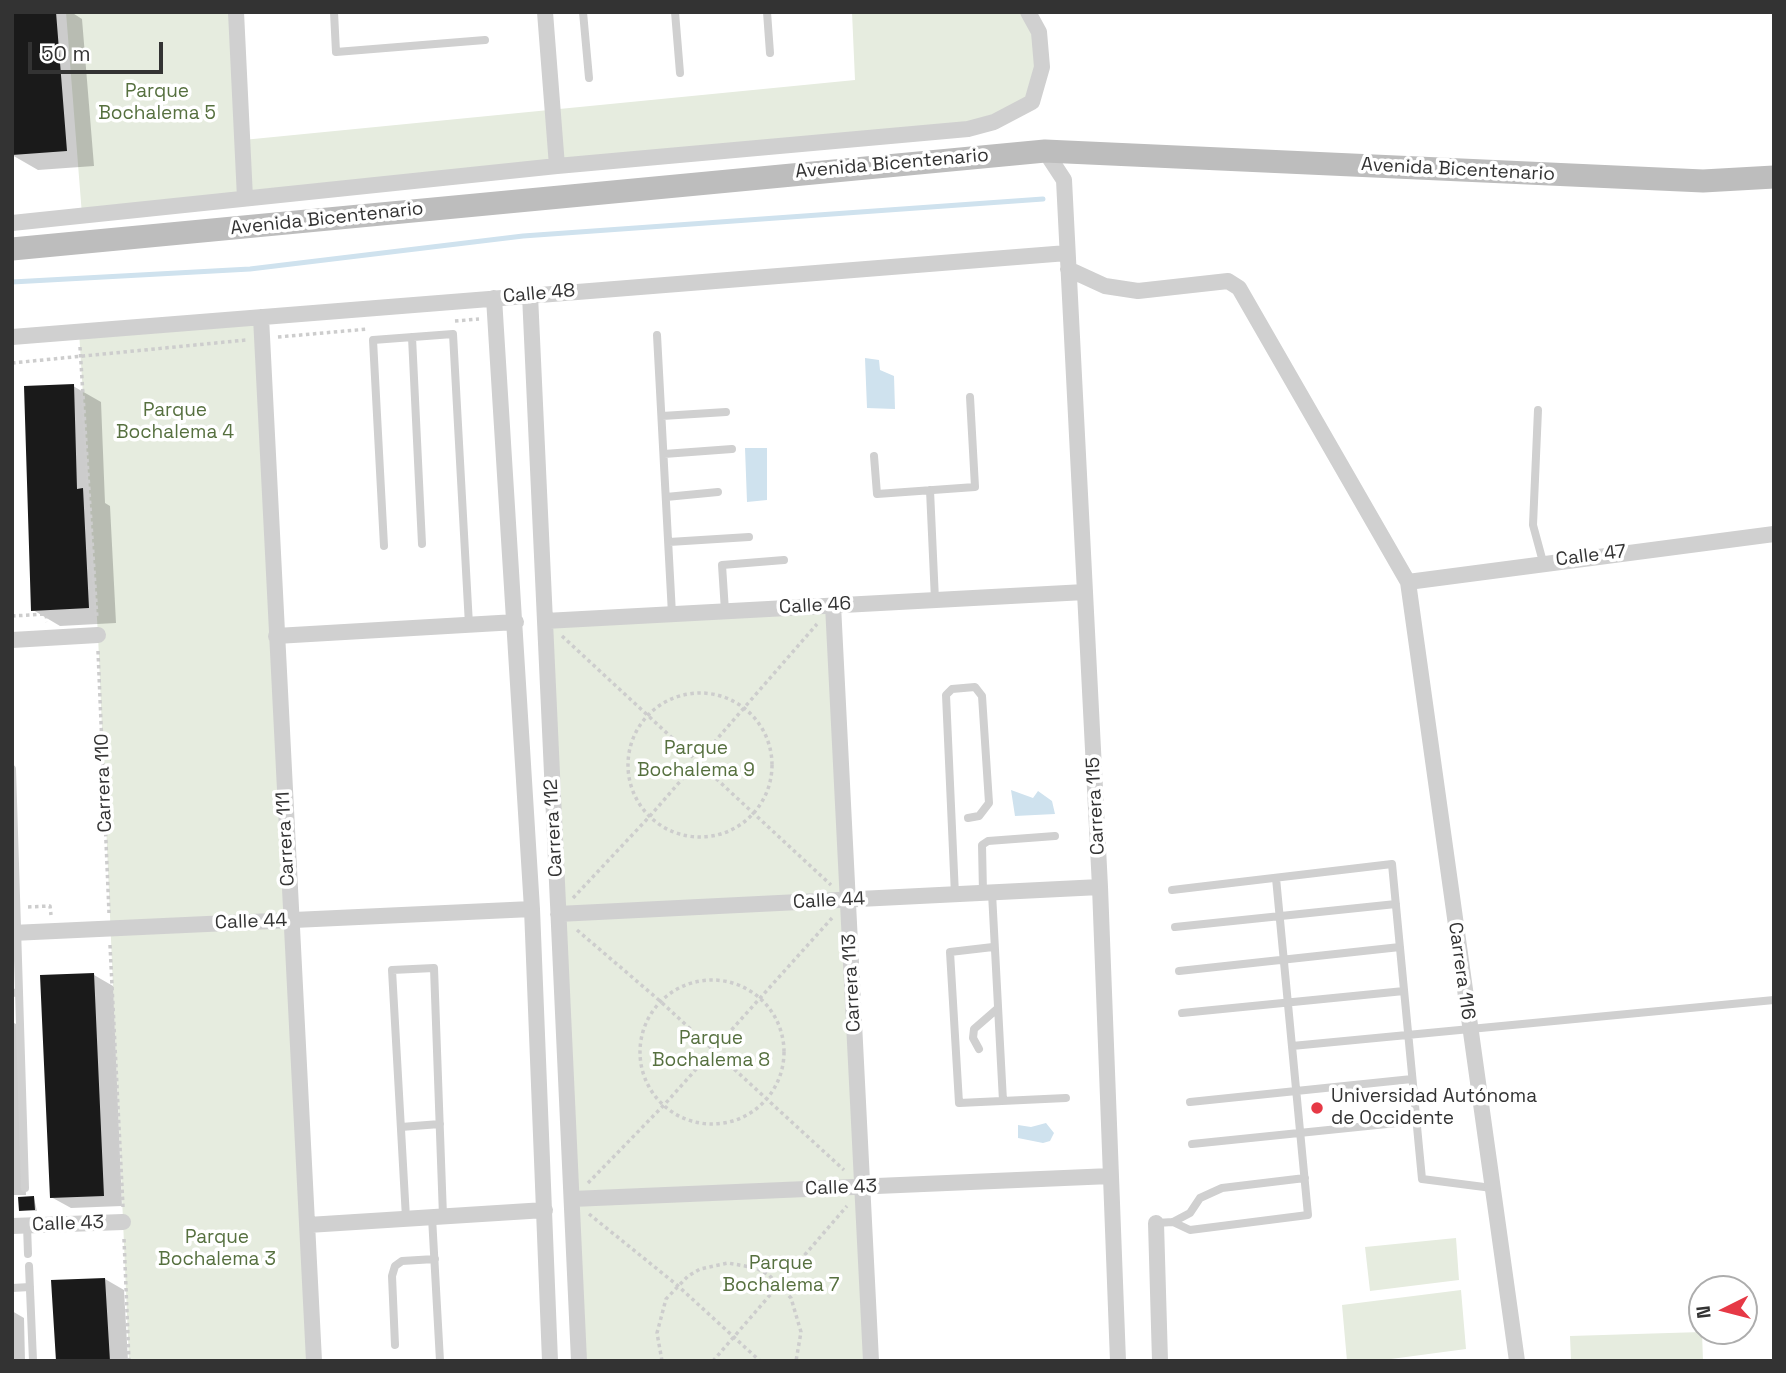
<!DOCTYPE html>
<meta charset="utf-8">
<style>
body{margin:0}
#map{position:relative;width:1786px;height:1373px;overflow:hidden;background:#fff;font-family:"Space Grotesk",sans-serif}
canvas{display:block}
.frame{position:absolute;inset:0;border:14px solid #333;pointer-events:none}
.north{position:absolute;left:1688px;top:1275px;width:70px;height:70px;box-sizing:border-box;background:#fff;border:2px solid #adadad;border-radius:50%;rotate:264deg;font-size:19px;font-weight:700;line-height:28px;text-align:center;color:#333}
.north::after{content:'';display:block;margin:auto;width:24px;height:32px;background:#e63946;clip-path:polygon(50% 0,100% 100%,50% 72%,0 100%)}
.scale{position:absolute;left:28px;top:42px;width:135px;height:32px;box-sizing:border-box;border:4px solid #333;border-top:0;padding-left:9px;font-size:21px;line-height:24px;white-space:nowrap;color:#333;-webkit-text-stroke:5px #fff;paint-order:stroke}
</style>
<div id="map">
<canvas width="1786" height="1373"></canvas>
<div class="frame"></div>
<div class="north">N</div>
<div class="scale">50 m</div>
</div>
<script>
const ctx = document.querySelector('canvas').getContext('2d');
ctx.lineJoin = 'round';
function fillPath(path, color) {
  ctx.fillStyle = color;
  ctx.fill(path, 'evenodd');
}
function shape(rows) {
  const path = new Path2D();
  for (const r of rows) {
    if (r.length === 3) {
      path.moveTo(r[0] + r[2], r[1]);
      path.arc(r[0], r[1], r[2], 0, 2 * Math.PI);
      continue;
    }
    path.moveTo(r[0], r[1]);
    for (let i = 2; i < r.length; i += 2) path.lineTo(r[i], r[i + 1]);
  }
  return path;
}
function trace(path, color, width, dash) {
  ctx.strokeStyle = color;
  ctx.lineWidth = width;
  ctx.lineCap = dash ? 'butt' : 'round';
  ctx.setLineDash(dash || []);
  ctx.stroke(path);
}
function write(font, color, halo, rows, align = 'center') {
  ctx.font = font + ' "Space Grotesk",sans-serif';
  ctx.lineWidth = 7;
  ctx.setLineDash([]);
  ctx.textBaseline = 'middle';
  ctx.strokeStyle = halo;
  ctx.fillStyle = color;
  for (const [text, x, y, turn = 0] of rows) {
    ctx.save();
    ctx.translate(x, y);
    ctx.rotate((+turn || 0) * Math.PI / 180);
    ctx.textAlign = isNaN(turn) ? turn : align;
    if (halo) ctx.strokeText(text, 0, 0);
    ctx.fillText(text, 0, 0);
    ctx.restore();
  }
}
const green = shape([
 [66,12,236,12,243,140,855,80,852,12,1028,12,1039,32,1032,102,994,122,82,215],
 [261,317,314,1361,129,1361,98,635,79,331],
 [833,605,871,1361,579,1361,545,621],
 [1456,1238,1459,1280,1370,1291,1365,1247],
 [1461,1290,1466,1349,1376,1361,1347,1361,1342,1305],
 [1702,1332,1703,1361,1571,1361,1570,1336]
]);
const water = shape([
 [865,358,879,360,880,370,894,376,895,409,867,408],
 [745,448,767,448,767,500,747,502],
 [1011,790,1033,798,1038,791,1052,801,1055,814,1015,816],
 [1046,1123,1054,1133,1050,1141,1043,1143,1018,1138,1018,1125,1031,1127]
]);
const shadow = shape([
 [12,12,71,12,82,19,94,166,38,170,12,155],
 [73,386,101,402,105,503,110,506,116,623,60,626,33,610],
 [94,975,113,986,122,1206,71,1208,51,1197],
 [12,1022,20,1026,26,1195,12,1195],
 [34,1198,37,1211,20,1210],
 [105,1279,124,1290,128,1361,57,1361],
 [12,1311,24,1318,25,1361,12,1361]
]);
const stream = shape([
 [12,282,250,269,523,236,1043,199]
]);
const building = shape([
 [12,12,56,12,67,151,12,155],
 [74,384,77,489,83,488,89,608,31,611,24,386],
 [94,973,104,1196,50,1198,40,975],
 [34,1196,35,1210,19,1211,18,1197],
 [105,1278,110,1361,56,1361,51,1280]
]);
const path = shape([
 [455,321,479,319],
 [278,337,368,329],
 [80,347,97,619],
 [12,363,246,340],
 [12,616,46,614,47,622],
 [562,636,831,885],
 [98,651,109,913],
 [700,765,72],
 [573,898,650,816,817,624],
 [28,907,50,906,51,915],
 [577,930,660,1001,844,1170],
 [110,945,123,1207],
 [712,1052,72],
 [588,1183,664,1105,832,918],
 [589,1214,677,1285,760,1361],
 [124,1239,129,1361],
 [662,1361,657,1333,666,1299,688,1276,700,1269,728,1263,756,1268,769,1275,791,1298,801,1332,796,1361],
 [713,1361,847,1206]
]);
const lane = shape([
 [334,12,336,52,485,40],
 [583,12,589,78],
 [675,12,680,73],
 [767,12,770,53],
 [657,335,672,614],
 [412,337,422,544],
 [1538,410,1533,525,1543,562],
 [662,416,726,412],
 [664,454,732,449],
 [874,456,877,494,975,487,970,397],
 [930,490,935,600],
 [666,497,718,492],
 [669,542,749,537],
 [384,546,373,340,453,334,469,625],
 [725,611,722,565,784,560],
 [12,769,19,992],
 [1172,890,1392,864,1422,1179,1492,1188],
 [983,893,982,845,988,841,1055,836],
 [992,893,1003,1101],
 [955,895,946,695,952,689,975,687,982,696,989,803,979,816,968,818],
 [1175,927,1396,904],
 [993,947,950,952,959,1103,1066,1098],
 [1179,971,1400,947],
 [12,993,19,992,25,1188],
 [1182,1013,1404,991],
 [1292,1046,1774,1000],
 [979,1049,973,1038,974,1029,997,1009],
 [1190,1102,1412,1079],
 [401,1127,440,1124],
 [1192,1144,1416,1121],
 [432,1217,440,1361],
 [406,1218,392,970,434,968,443,1216],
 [1173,1222,1190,1230,1308,1215,1276,878],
 [1156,1223,1173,1222,1190,1213,1200,1198,1222,1188,1305,1178],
 [27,1225,28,1254],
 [29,1266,33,1361],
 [12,1288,30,1287],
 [395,1345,392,1276,395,1266,402,1261,435,1259]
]);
const street = shape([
 [236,12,245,198],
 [545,12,557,166],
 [1045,151,1064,180,1100,887,1118,1361],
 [12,223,557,166,968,129,994,122,1032,102,1042,67,1039,32,1028,12],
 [1068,269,1105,286,1138,291,1228,281,1239,288,1408,582,1517,1361],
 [530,295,579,1361],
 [494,298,532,909,550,1361],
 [261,317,314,1361],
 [12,337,1067,253],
 [1408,582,1774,534],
 [833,605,871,1361],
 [545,621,1085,592],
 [276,636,516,622],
 [12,640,98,635],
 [558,914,1100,887],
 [12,933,532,909],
 [572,1199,1111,1176],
 [1156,1223,1160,1361],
 [308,1225,545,1210],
 [12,1226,123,1222]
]);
const secondary = shape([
 [12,249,1045,151,1703,181,1774,177]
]);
const markers = [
 [1317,1108,7,"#e63946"]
];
const parkNames = [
 ["Parque",157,92],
 ["Bochalema 5",157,114],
 ["Parque",175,411],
 ["Bochalema 4",175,433],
 ["Parque",696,749],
 ["Bochalema 9",696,771],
 ["Parque",711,1039],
 ["Bochalema 8",711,1061],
 ["Parque",217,1238],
 ["Bochalema 3",217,1260],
 ["Parque",781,1264],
 ["Bochalema 7",781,1286]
];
const streetNames = [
 ["Avenida Bicentenario",892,164,-5],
 ["Avenida Bicentenario",1458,170,3],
 ["Avenida Bicentenario",327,219,-6],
 ["Calle 48",539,294,-5],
 ["Calle 47",1591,556,-7],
 ["Calle 46",815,606,-3],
 ["Carrera 110",104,783,-92],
 ["Carrera 115",1096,806,-93],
 ["Carrera 112",554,828,-93],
 ["Carrera 111",286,839,-93],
 ["Calle 44",829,901,-3],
 ["Calle 44",251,922,-2],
 ["Carrera 116",1461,971,82],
 ["Carrera 113",852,983,-93],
 ["Calle 43",841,1188,-2],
 ["Calle 43",68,1224,-2]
];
const poiNames = [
 ["Universidad Autónoma",1331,1097],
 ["de Occidente",1331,1119]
];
fillPath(green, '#e6ecdf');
fillPath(water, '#cfe2ee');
fillPath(shadow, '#0003');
trace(stream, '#cfe2ee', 5);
fillPath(building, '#1a1a1a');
trace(path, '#cdcdcd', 3.5, [3.5, 3.5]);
trace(lane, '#d0d0d0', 8);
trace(street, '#d0d0d0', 16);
trace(secondary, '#bdbdbd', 23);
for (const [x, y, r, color] of markers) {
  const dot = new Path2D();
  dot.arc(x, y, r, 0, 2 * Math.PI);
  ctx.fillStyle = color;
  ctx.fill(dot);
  trace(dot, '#fff', 2.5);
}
write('19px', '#56703f', '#fff', parkNames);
write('19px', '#333', '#fff', streetNames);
write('19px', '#333', '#fff', poiNames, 'left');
</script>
